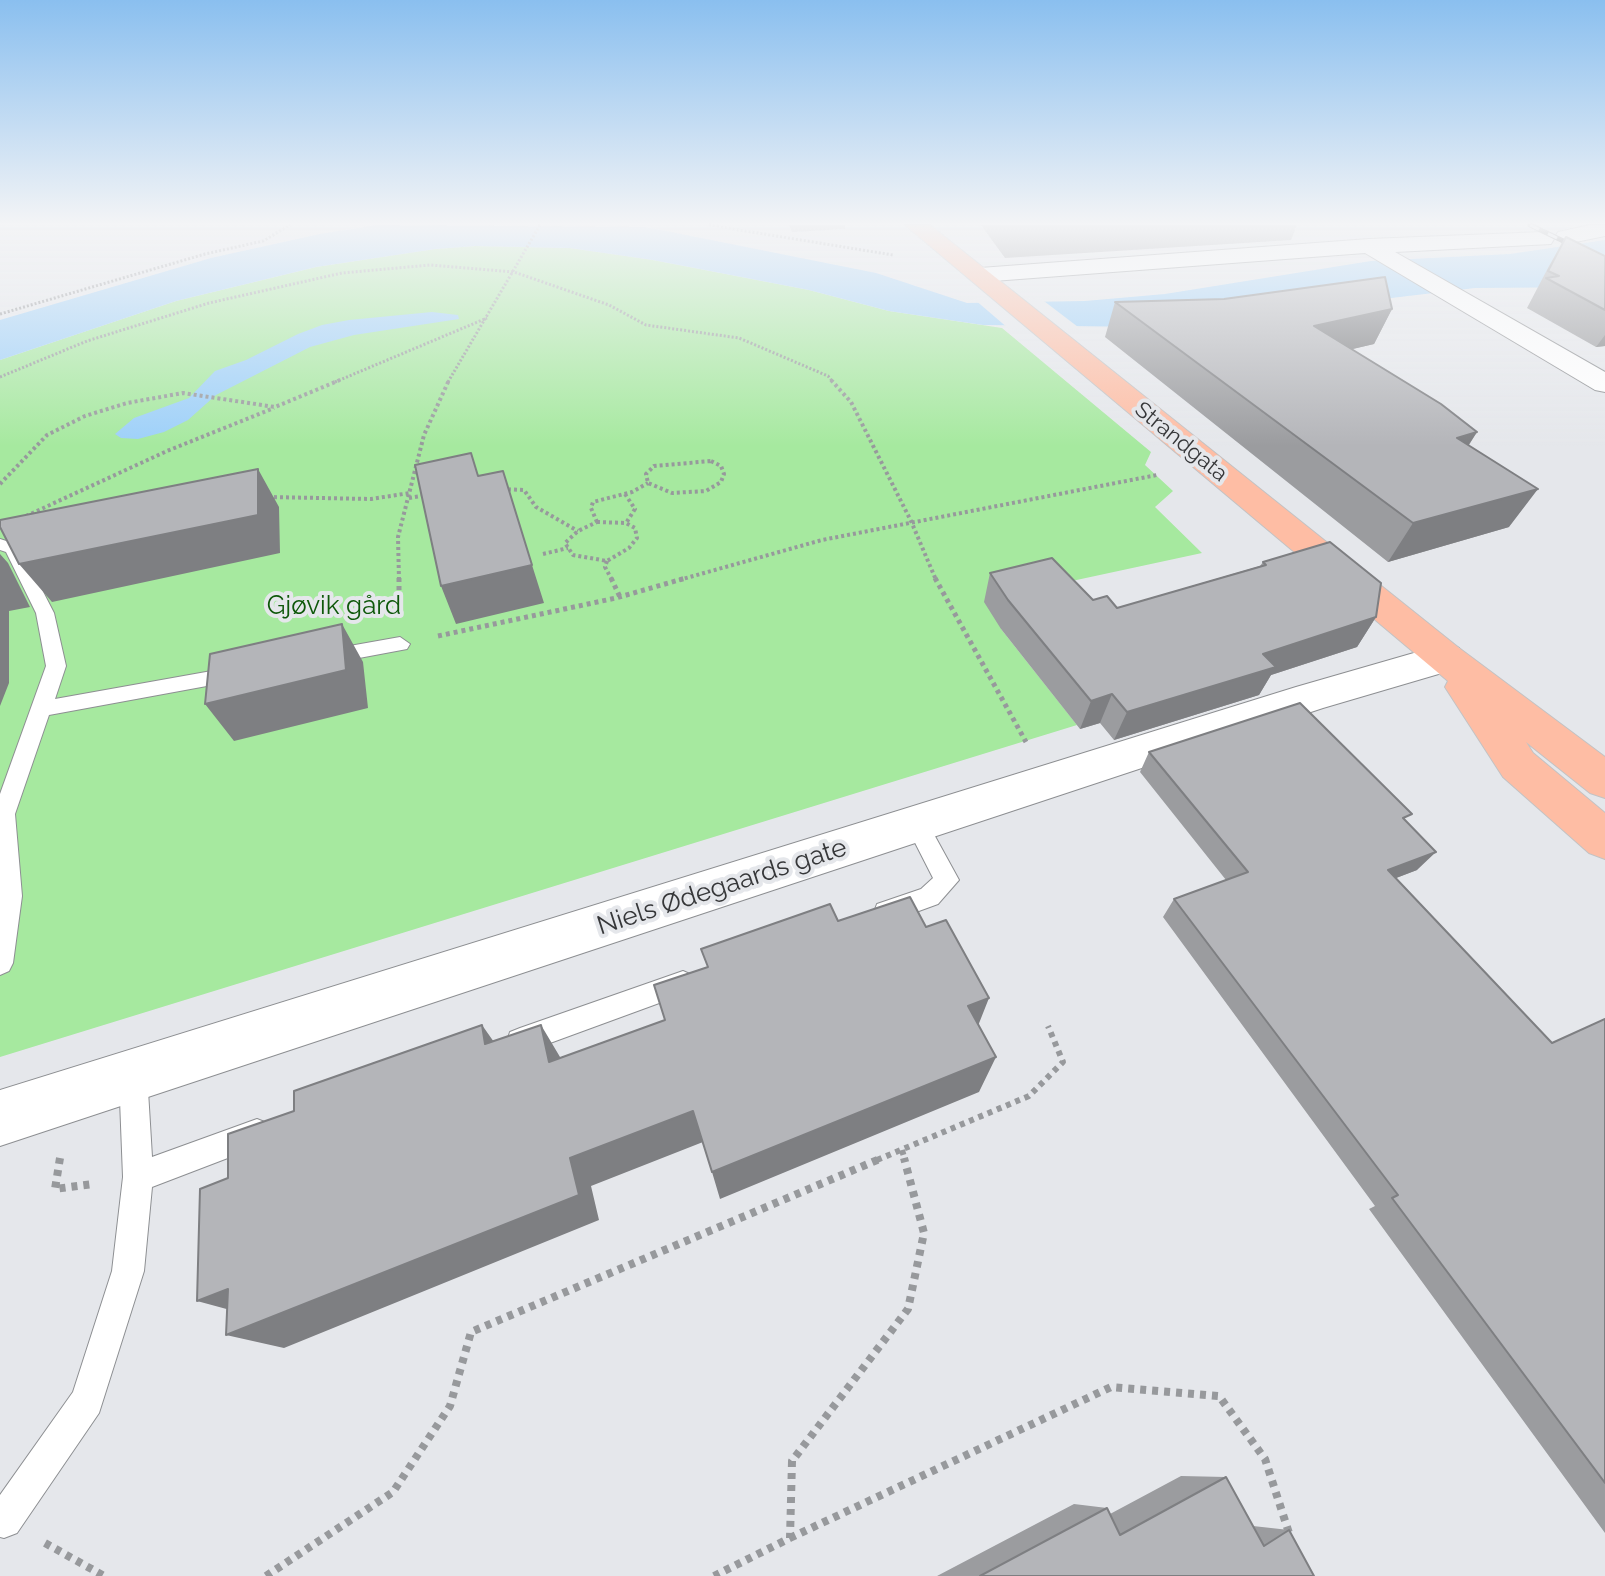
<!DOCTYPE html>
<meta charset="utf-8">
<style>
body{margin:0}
canvas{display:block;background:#e5e7eb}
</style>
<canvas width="1605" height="1576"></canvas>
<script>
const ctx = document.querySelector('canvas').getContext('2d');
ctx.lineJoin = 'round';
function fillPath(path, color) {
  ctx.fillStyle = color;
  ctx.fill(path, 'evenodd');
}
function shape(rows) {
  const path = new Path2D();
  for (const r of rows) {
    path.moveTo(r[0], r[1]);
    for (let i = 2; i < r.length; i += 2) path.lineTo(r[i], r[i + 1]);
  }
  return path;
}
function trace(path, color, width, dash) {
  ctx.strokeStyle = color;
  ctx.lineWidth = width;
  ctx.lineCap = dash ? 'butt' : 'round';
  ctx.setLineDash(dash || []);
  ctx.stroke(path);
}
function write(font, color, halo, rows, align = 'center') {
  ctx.font = font + ' Raleway,sans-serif';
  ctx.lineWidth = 8;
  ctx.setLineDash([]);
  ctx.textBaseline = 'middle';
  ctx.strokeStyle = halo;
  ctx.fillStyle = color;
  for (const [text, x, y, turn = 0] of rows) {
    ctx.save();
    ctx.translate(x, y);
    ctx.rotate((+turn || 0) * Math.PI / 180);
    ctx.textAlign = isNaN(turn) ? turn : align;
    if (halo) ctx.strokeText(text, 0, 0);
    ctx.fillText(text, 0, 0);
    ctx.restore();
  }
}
const green = shape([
 [475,246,570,248,653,260,809,290,889,311,1002,328,1151,452,1145,465,1173,491,1155,507,1202,553,1044,587,1001,629,1077,725,0,1057,0,360,176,301,316,267,435,249]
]);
const water = shape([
 [376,225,646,227,876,273,967,303,1085,301,1165,294,1371,261,1510,254,1605,240,1605,287,1475,288,1149,327,983,325,889,311,809,290,653,260,570,248,475,246,435,249,316,267,176,301,0,360,0,320,211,258,320,234],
 [432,312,458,315,459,319,354,335,310,347,216,395,188,420,164,432,138,439,121,438,115,434,134,418,189,398,215,371,246,360,298,334,322,325,349,320]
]);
const pier = shape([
 [1040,298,1082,330,1009,329,974,299]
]);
const pathFar4 = shape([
 [709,225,893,255],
 [0,314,205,254,263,241,290,225],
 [0,377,87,341,209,303,342,273,430,265,514,272,609,305,646,325,739,338,828,376,833,382],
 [335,382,487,318],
 [448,382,540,225]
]);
const pathFar3 = shape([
 [831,380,851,402,911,521,936,580],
 [711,461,721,466,724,474,721,482,706,491,672,493,648,483,646,474,654,466,711,461],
 [0,484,47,435,85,416,127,403,183,393,275,407,340,380],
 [502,489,524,490,536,507,578,531],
 [625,494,635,509,626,523],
 [268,497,371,499,410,493],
 [409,498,428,495],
 [26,516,167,451,274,408],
 [597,522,591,508,593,502,632,492,648,483],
 [597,522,626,523,635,528,637,538,629,548,607,561,573,555,565,543,578,531,597,522],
 [543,554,568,548],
 [607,561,605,567,612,580],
 [399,580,398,537,424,435,449,380],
 [679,580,822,540,1157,475]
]);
const pathFar2 = shape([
 [399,578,399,609],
 [611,578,620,597],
 [935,578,1026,742],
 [438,636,616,598,686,578]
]);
const pathFar1 = shape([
 [902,1150,905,1160],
 [877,1160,1029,1096,1063,1062,1048,1026]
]);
const path = shape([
 [60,1158,55,1189,93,1184],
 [790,1538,1111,1387,1219,1396,1265,1459,1289,1533],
 [45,1543,104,1576],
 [266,1576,393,1492,450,1406,471,1332,882,1158],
 [714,1576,790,1538,792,1461,908,1309,924,1233,904,1158]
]);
const service = shape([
 [0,539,19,545,54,613,66,666,55,699,234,667,244,674,234,681,49,715,15,814,22,896,13,963,9,971,0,975,0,794,46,666,36,613,6,552,0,550,0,539],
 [400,637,410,644,407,649,327,664,317,657,327,650,400,637],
 [917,816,925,818,959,880,938,904,886,923,877,920,874,912,877,904,921,889,933,878,906,825,909,818,917,816],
 [683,971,692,975,696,983,692,991,520,1054,510,1050,507,1041,510,1032,520,1028,683,971],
 [133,1060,143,1064,147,1074,152,1157,257,1119,267,1123,271,1133,267,1143,152,1187,144,1271,99,1413,17,1533,4,1538,0,1537,0,1495,73,1392,112,1271,123,1177,119,1074,123,1064,133,1060]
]);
const minor = shape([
 [1590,225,1605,225,1605,236,1566,244,1555,237,1558,232,1590,225],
 [1543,232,1551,234,1554,239,1551,244,1395,252,1605,372,1605,392,1595,390,1365,253,980,282,972,280,968,275,972,270,980,268,1369,239,1543,232],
 [1445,644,1459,648,1464,658,1459,668,1323,708,0,1146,0,1090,1296,687,1445,644]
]);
const primary = shape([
 [905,225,930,225,1459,648,1605,757,1605,798,1590,793,1526,742,1533,753,1605,813,1605,859,1589,853,1503,777,1445,687,1448,681,905,225]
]);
const rail = shape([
 [1530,225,1605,261]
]);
const wall = shape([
 [789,225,845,225,845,229,792,232],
 [981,225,1297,225,1291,240,1005,258],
 [1566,237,1605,256,1605,346,1596,347,1527,308,1549,266],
 [1115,302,1392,309,1374,344,1352,349,1477,432,1469,445,1509,527,1388,562,1105,337],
 [1263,562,1376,617,1357,647,1271,675,1259,695,1114,740,1100,723,1080,729,1001,629,984,602,990,573,1117,608,1260,566],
 [1149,752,1406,821,1417,870,1396,878,1552,1043,1605,1019,1605,1533,1369,1209,1375,1206,1163,917,1174,899,1226,880,1140,772],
 [1181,1476,1226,1477,1253,1526,1289,1530,1314,1576,937,1576,1074,1504,1107,1508,1110,1514]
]);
const shadedWall = shape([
 [1392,309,1374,344,1298,362,1314,326],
 [1605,335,1605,346,1596,347],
 [1477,432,1452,470,1457,438],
 [258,469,279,507,280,553,52,602,19,564],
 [1538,489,1509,527,1388,562,1413,523],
 [0,554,8,563,30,607,9,611,9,683,0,706],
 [532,565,544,603,456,624,441,586],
 [1376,617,1357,647,1271,675,1259,695,1114,740,1127,712,1263,654],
 [342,624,363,662,368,708,234,741,205,704],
 [1112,694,1100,723,1080,729,1091,701],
 [1436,852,1417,870,1370,888,1388,870],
 [989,998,974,1036,968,1006],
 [482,1025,508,1062,485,1044],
 [541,1025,563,1062,549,1062],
 [996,1057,979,1092,720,1199,712,1172],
 [693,1111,703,1142,591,1186,599,1220,284,1348,226,1335,570,1158],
 [228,1289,256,1317,197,1301]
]);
const building = shape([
 [1566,237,1605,256,1605,310,1546,278,1559,276,1548,271,1566,237],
 [1385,277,1392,309,1314,326,1441,404,1477,432,1457,438,1538,489,1413,523,1115,302,1224,299,1385,277],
 [471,453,478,476,503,471,532,565,441,586,415,465,471,453],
 [258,469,258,515,19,564,0,527,0,520,258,469],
 [1330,542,1381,583,1376,617,1263,654,1276,667,1127,712,1112,694,1091,701,1008,600,990,573,1052,558,1093,600,1107,596,1117,608,1266,565,1263,562,1330,542],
 [342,624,346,670,205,704,210,654,342,624],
 [1300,703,1412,814,1403,818,1436,852,1388,870,1552,1043,1605,1019,1605,1483,1392,1198,1398,1195,1174,899,1248,872,1149,752,1300,703],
 [910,897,926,927,946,920,989,998,968,1006,996,1057,712,1172,693,1111,570,1158,579,1195,226,1335,228,1289,197,1301,200,1189,228,1178,228,1134,294,1111,294,1091,482,1025,485,1044,541,1025,549,1062,665,1020,654,985,708,967,701,949,830,904,838,921,910,897],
 [1226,1477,1264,1546,1289,1530,1314,1576,980,1576,1107,1508,1120,1535,1226,1477]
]);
const farStreetnames = [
 ["Strandgata",1181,442,39]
];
const parkNames = [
 ["Gjøvik gård",334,606]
];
const streetNames = [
 ["Niels Ødegaards gate",722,887,-18]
];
fillPath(green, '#a6e99f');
fillPath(water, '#9dd0f9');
fillPath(pier, '#e5e7eb');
trace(service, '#8d8f92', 2);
trace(minor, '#8d8f92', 2);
trace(primary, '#c3c3c4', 2);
trace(pathFar4, '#97999c', 3, [2, 2]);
trace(pathFar3, '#97999c', 4, [3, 3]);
trace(pathFar2, '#97999c', 5, [4, 4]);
trace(pathFar1, '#97999c', 6, [5, 5]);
trace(path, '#97999c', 8, [6, 6]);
fillPath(service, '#fff');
fillPath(minor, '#fff');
fillPath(primary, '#febda4');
trace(rail, '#48494b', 5);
trace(rail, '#e5e7eb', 3, [10]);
fillPath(wall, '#9b9c9f');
fillPath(shadedWall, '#7e7f82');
fillPath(building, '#b4b5b9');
trace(building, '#7e7f82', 2);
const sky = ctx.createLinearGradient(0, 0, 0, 446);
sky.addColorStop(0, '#8abfef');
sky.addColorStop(0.5, '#f3f4f6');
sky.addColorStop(1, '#f3f4f600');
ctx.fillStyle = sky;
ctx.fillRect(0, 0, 1605, 446);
write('22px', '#363739', '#e5e7eb', farStreetnames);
write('26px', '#0e580a', '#e5e7eb', parkNames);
write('26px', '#363739', '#e5e7eb', streetNames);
</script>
